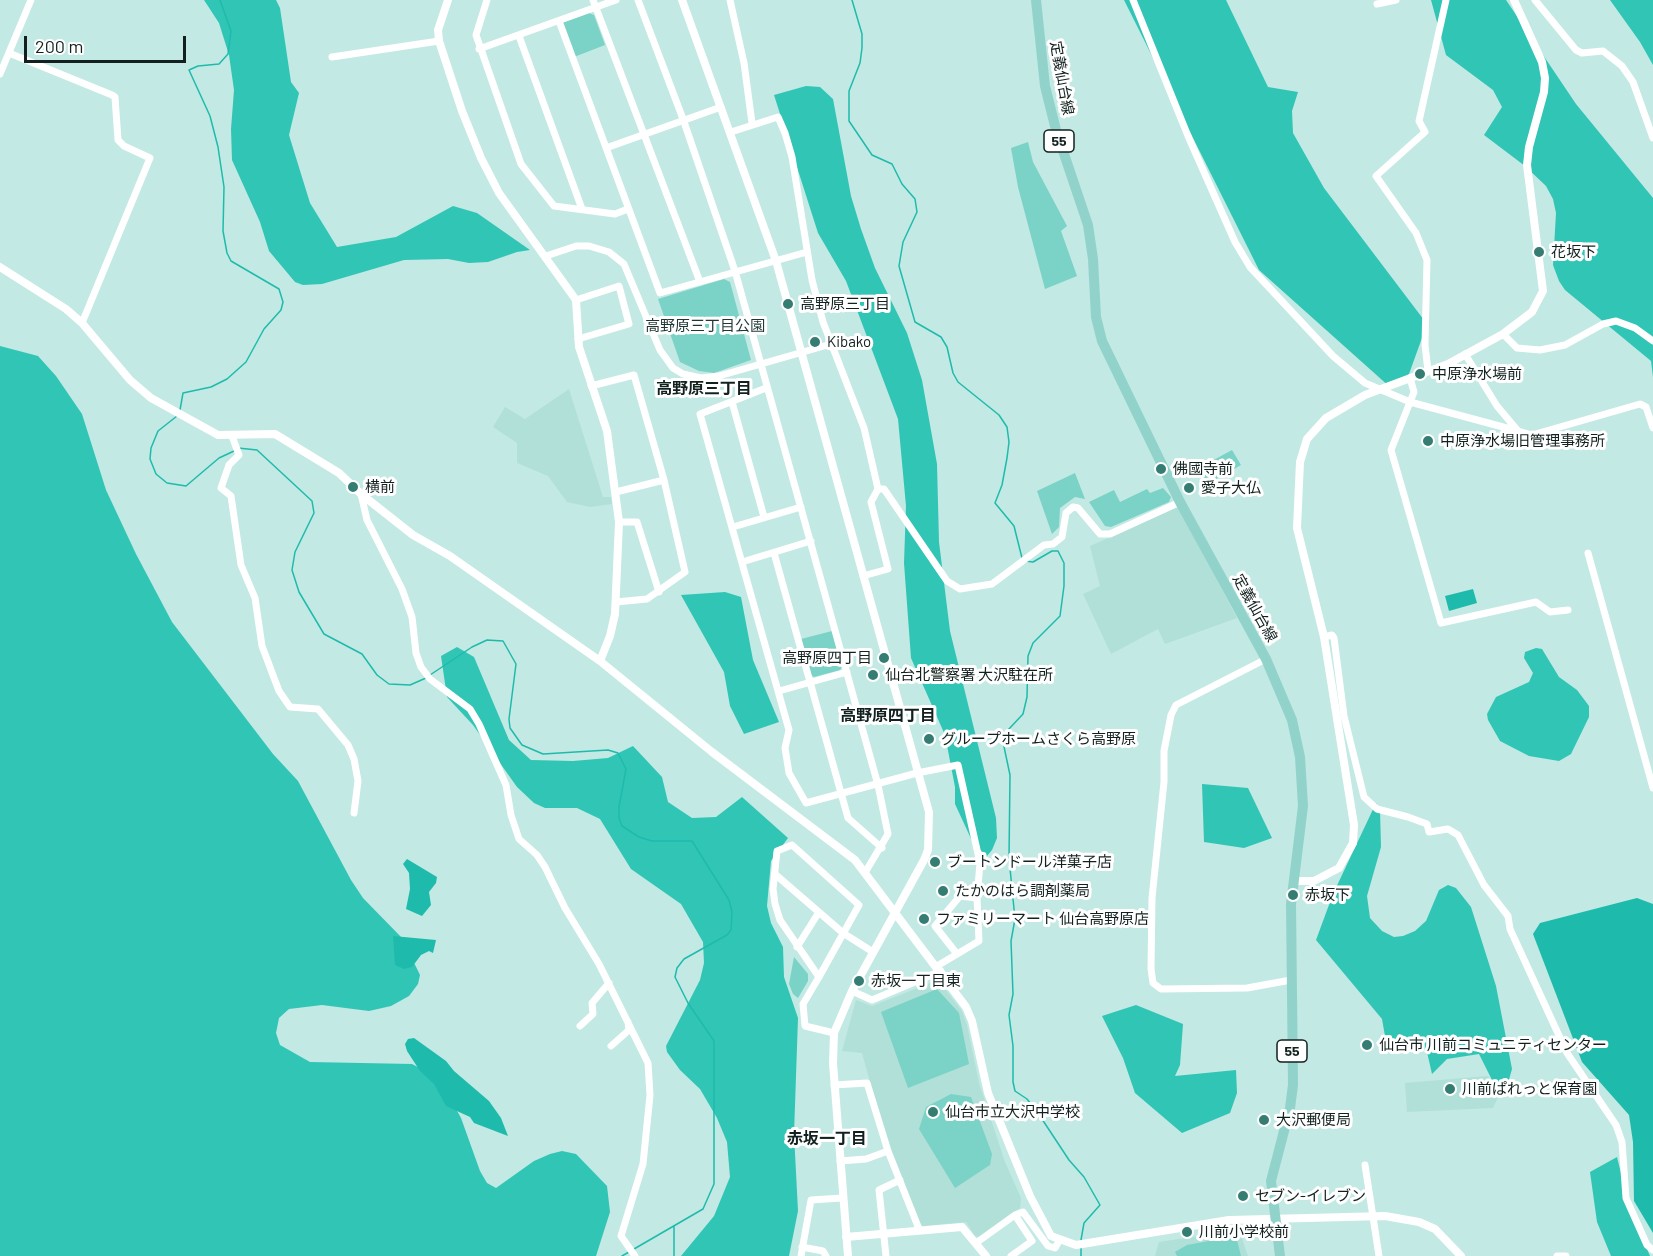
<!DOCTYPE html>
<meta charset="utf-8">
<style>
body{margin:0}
#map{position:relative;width:1653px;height:1256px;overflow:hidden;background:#c2e9e3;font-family:Barlow,sans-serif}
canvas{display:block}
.scale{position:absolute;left:24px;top:36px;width:162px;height:27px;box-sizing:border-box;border:3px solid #12211f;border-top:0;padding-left:8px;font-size:18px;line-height:21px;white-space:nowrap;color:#12211f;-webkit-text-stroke:4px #fff;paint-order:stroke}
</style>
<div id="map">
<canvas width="1653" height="1256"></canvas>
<div class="scale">200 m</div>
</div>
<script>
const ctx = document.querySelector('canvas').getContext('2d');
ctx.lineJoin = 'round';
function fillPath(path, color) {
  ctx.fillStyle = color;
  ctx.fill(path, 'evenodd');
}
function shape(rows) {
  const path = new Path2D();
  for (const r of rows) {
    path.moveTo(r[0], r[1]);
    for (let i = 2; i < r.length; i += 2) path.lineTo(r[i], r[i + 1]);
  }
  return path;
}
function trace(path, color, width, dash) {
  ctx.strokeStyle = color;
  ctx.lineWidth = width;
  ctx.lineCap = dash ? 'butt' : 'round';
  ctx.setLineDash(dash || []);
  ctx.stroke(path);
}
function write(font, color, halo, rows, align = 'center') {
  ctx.font = font + ' Barlow,"Noto Sans JP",sans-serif';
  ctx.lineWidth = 6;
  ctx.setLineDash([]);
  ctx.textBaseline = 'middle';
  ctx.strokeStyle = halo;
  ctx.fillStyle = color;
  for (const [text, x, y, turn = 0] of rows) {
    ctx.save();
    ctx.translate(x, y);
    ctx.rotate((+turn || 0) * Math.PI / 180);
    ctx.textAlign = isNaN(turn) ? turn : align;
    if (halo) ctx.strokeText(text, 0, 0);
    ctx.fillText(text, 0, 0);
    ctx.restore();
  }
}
const built = shape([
 [569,389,603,497,611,497,612,504,590,507,567,502,548,476,517,463,517,443,493,427,505,407,525,419],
 [1178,507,1237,618,1165,644,1158,629,1111,654,1083,594,1100,586,1090,546],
 [938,980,962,1011,967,1025,979,1083,1005,1162,1021,1198,1020,1208,980,1237,975,1236,966,1222,923,1226,920,1224,886,1140,862,1053,842,1051,856,1000,872,1006],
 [1488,1076,1499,1095,1493,1108,1407,1112,1405,1083],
 [1239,1230,1248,1256,1155,1256,1159,1242]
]);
const green = shape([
 [589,13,594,15,605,45,574,57,562,23],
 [1028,142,1033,162,1067,226,1061,231,1077,276,1045,289,1018,187,1011,148],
 [724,279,730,282,751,360,714,373,699,371,680,362,658,299],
 [1232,450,1241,465,1208,484,1199,468],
 [1075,473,1085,499,1075,497,1060,508,1059,527,1052,534,1037,491],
 [1163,488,1171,497,1169,502,1111,527,1105,526,1089,502,1114,490,1120,502,1147,489,1150,493],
 [832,631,842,667,840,670,814,677,811,675,801,639],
 [794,957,808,974,808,981,798,998,793,994,789,984],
 [937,989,959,1013,969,1064,908,1088,881,1012],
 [951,1094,971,1097,992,1154,990,1165,955,1188,919,1129,926,1107],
 [1236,1236,1241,1256,1177,1256,1175,1252,1187,1245]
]);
const forest = shape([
 [204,0,276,0,280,8,291,82,299,93,289,135,310,203,337,247,396,237,453,206,477,213,530,250,517,252,488,262,469,263,448,259,404,260,322,284,303,285,295,282,269,251,260,222,232,160,231,129,234,90,229,55,219,23],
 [1124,0,1226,0,1268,87,1298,92,1292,111,1293,133,1324,188,1427,324,1409,374,1391,388,1259,270],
 [1431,0,1506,0,1576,104,1653,198,1653,377,1651,361,1565,290,1559,281,1553,265,1556,213,1553,199,1546,186,1525,166,1484,135,1502,107,1493,90,1446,55],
 [1610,0,1653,0,1653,65,1640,42],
 [806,86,820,87,833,99,851,196,861,229,875,268,907,333,922,380,937,464,939,542,950,631,996,818,997,838,992,850,987,856,973,843,955,804,955,787,945,735,911,658,904,563,906,506,898,419,846,281,818,233,774,95],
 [0,346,38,356,56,376,82,414,106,490,136,554,172,622,273,754,298,781,351,880,363,898,402,938,420,975,418,984,409,996,391,1006,369,1011,322,1005,289,1009,279,1018,276,1033,280,1045,310,1062,412,1064,439,1078,461,1118,480,1171,487,1183,496,1188,534,1161,550,1154,562,1151,576,1154,607,1186,610,1212,596,1256,0,1256],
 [725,592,741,597,753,660,779,722,744,734,730,706,724,672,681,595],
 [457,647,474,657,509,740,531,760,573,761,608,758,633,746,662,777,668,802,692,818,716,817,742,797,788,838,771,861,767,906,771,923,783,947,784,977,798,1018,794,1134,798,1211,789,1256,681,1256,714,1216,730,1177,727,1142,717,1118,700,1089,680,1070,667,1052,666,1046,700,980,704,963,703,942,681,904,631,869,600,819,577,808,545,808,534,803,517,787,473,725,447,697,441,656],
 [1536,648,1542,649,1559,677,1577,690,1589,706,1589,717,1571,754,1559,761,1529,756,1500,741,1488,720,1487,714,1496,697,1529,682,1533,673,1524,658,1525,652],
 [1202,784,1248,788,1272,838,1244,848,1204,842],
 [1376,803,1380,810,1381,847,1367,896,1370,918,1382,931,1394,937,1403,936,1415,931,1426,921,1439,890,1448,885,1456,888,1471,907,1496,986,1512,1069,1508,1083,1498,1092,1479,1054,1447,1059,1432,1074,1427,1052,1406,1038,1388,1053,1382,1019,1316,940,1333,894],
 [1136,1005,1183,1024,1180,1065,1175,1076,1236,1070,1237,1093,1230,1113,1182,1133,1135,1093,1123,1058,1102,1016],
 [1617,1157,1630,1210,1650,1256,1611,1256,1597,1222,1590,1172]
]);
const water = shape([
 [1473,589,1477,603,1449,611,1445,596],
 [407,859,437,877,436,883,429,892,431,905,422,916,406,909,410,889,409,873,403,864],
 [1637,898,1653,904,1653,1233,1634,1201,1633,1142,1629,1115,1582,1062,1533,934,1540,923],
 [393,936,436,940,433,953,429,951,421,955,412,967,404,969,395,965],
 [414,1038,446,1061,454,1071,489,1101,501,1118,508,1136,474,1123,470,1117,446,1106,434,1084,420,1071,407,1051,405,1044,408,1039]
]);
const stream = shape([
 [852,0,862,34,862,48,860,63,849,91,849,121,872,155,892,164,902,184,915,199,917,212,903,242,899,266,915,322,941,337,947,347,953,373,958,382,999,415,1007,427,1009,442,1007,458,1002,485,995,503,1014,526,1022,558],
 [180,410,183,393,211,387,227,379,246,362,264,329,281,310,283,302,279,289,231,261,227,253,223,231,224,187,218,147,210,116,189,70,198,66,219,64,228,54,231,31,220,0],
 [177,416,158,431,151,448,150,459,156,474,167,483,186,486,219,458,234,451],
 [238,448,257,450,312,501,314,513,295,552,292,570,299,592,324,634,362,654,377,675,389,684,410,685,426,678],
 [1025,561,1033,562,1052,551,1058,551,1064,563,1064,586,1060,616,1033,643,1028,656,1027,697,1023,714,1008,730,1003,742,1010,775,1009,858,1015,919,1011,941,1013,994,1009,1015,1013,1046,1013,1082,1015,1091,1027,1099,1038,1113,1069,1160,1084,1177,1100,1205,1084,1223,1081,1240],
 [430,675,472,647,487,640,503,641,516,664,509,719,510,728,522,745,543,754,608,750,618,753,626,769,619,807,619,818,622,826,639,837,652,841,692,841,729,900,732,912,731,930,727,935,684,959,677,968,675,977,688,1003,714,1041,714,1184,703,1209,634,1249],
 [674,1226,674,1256],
 [1081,1248,1081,1256],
 [622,1256,629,1252]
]);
const minor = shape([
 [487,0,476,35,521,164,554,206,615,214,628,209],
 [593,0,700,282],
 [638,0,683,119,735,271,878,785,888,834,866,871],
 [730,0,744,63,752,123],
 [1133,0,1188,136,1235,242,1250,267,1333,356,1365,383,1410,402,1518,431],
 [1535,0,1576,50,1582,53,1603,51,1622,66,1633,82,1653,138],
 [1377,4,1396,0],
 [559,21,660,293,807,252],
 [519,36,582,209],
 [479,49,616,0],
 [9,53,112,95,115,97,118,140,124,146,150,158,82,323],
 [332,57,439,41],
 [0,74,31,0],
 [731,132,778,117,785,133,792,157,812,280,823,322,864,428,878,489,871,502,888,569,863,576],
 [606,148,721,107],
 [546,256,576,246,589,246,609,252,624,264,660,350,673,368,683,374,701,378,719,376,831,344],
 [576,300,619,286,629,324,578,339],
 [1503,334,1517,348,1540,350,1565,345,1603,324,1616,321,1635,328,1653,341],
 [1465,354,1497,406,1518,431,1532,435,1640,404,1646,407,1653,428],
 [1428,371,1425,345,1427,260,1416,233,1376,176,1425,132,1419,121,1446,0],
 [1410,378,1414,392,1391,450,1441,623,1536,602,1550,612,1568,610],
 [591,386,634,375,664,480,685,572,647,599,616,602],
 [766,388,700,414,789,730,785,748,789,773,806,803,917,773,958,765,980,863,977,898,979,941,937,966],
 [732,402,764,517],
 [232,436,239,455,229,465,221,488,231,496,241,565,255,598,262,646,279,691,290,707,318,709,348,745,354,759,358,781,354,813],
 [878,489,884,489,947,581,960,589,992,584,1044,545,1053,544,1062,537,1066,513,1073,507,1078,508,1100,534,1110,534,1180,502],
 [616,492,664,480],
 [361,494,367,520,402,589,412,617,416,653,421,667,430,679,470,709,479,724,506,785,511,815,519,839,537,855,545,867,565,908,599,964,648,1063,650,1095,643,1164,621,1236,635,1256],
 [619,522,637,522,659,592],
 [733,527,801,507],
 [774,553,848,818,882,848],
 [1588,553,1653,788],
 [742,562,811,541],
 [1324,637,1332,635,1334,638,1344,716,1364,797,1377,809,1408,817,1427,824,1429,832,1448,829,1458,835,1484,885,1508,916,1510,929,1567,1053,1616,1125,1622,1142,1626,1198,1647,1245,1653,1250],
 [1266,659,1176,705,1171,715,1164,751,1164,782,1152,898,1151,969,1153,983,1161,989,1247,988,1291,980],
 [779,691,847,672],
 [776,875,843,933,873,952],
 [797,947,819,912],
 [957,954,935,926,960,896,977,898],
 [819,977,780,920,775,904,773,889,777,851,792,845,859,905,819,977,803,1004,805,1026,834,1033],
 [852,991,872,1000,941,971],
 [580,1026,593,1014,592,1003,609,983],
 [611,1046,629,1030,628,1022],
 [834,1085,867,1083,888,1151,919,1229],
 [840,1161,866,1159,888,1151],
 [1365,1165,1379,1256],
 [1015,1215,1023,1212,1048,1246,1055,1248,1059,1241],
 [976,1243,1015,1215,1032,1241,1011,1256],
 [802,1247,823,1251,826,1256],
 [801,1256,811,1200,842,1198],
 [886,1256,879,1190,900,1180],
 [1557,1256,1566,1256]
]);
const tertiary = shape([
 [448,0,438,30,439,41,462,111,481,158,499,193,576,300,579,347,607,431,619,522,615,614,610,636,600,661],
 [682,0,776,261,929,812,928,850,924,860,852,991,834,1033,833,1063,848,1256],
 [0,267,66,309,82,323,130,380,151,398,218,435,275,434,339,473,361,494,413,535,450,556,600,661,712,752,855,860,966,1007,972,1021,988,1093,1030,1196,1051,1236,1076,1245,1229,1220,1385,1216,1419,1222,1435,1229,1461,1256],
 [1295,881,1314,881,1339,868,1353,843,1354,825,1324,637,1297,528,1300,462,1307,439,1326,418,1365,395,1448,364,1503,334,1532,312,1543,291,1527,165,1529,147,1544,92,1545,78,1542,62,1514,0],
 [846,1237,962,1227,986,1256]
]);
const primary = shape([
 [1036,0,1045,86,1056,130,1088,225,1093,259,1096,317,1102,341,1180,502,1266,659,1292,720,1300,757,1303,806,1291,904,1293,1085,1290,1108,1271,1181,1280,1256]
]);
const markers = [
 [1539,252,6,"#357c73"],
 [788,304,6,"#357c73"],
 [815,342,6,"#357c73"],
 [1420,374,6,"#357c73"],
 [1428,441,6,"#357c73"],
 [1161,469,6,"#357c73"],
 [353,487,6,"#357c73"],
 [1189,488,6,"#357c73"],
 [884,658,6,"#357c73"],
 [873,675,6,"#357c73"],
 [929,739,6,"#357c73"],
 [935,862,6,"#357c73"],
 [943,891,6,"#357c73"],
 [1293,895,6,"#357c73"],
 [924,919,6,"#357c73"],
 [859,981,6,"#357c73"],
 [1367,1045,6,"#357c73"],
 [1450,1089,6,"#357c73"],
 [933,1112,6,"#357c73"],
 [1264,1120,6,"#357c73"],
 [1243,1196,6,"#357c73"],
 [1187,1232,6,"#357c73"]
];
const shields = [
 [1059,141,30],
 [1292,1051,30]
];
const shieldNames = [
 ["55",1059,141],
 ["55",1292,1051]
];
const streetNames = [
 ["定義仙台線",1062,78,80],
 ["定義仙台線",1255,608,61]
];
const poiNames = [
 ["花坂下",1551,252],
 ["高野原三丁目",800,304],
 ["Kibako",827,342],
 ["中原浄水場前",1432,374],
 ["中原浄水場旧管理事務所",1440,441],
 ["佛國寺前",1173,469],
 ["横前",365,487],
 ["愛子大仏",1201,488],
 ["高野原四丁目",872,658,"right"],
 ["仙台北警察署 大沢駐在所",885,675],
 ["グループホームさくら高野原",941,739],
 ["ブートンドール洋菓子店",947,862],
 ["たかのはら調剤薬局",955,891],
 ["赤坂下",1305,895],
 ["ファミリーマート 仙台高野原店",936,919],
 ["赤坂一丁目東",871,981],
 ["仙台市 川前コミュニティセンター",1379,1045],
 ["川前ぱれっと保育園",1462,1089],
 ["仙台市立大沢中学校",945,1112],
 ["大沢郵便局",1276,1120],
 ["セブン-イレブン",1255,1196],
 ["川前小学校前",1199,1232]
];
const parkNames = [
 ["高野原三丁目公園",705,326]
];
const neighbourhoodNames = [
 ["高野原三丁目",704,389],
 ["高野原四丁目",888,716],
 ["赤坂一丁目",827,1139]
];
fillPath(built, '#b0e0d8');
fillPath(green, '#7bd2c6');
fillPath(forest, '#31c5b6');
fillPath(water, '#1ebbac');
trace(stream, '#1ebbac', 1.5);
trace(minor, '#fff', 7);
trace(tertiary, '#fff', 8);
trace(primary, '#91d3cb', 10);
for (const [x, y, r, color] of markers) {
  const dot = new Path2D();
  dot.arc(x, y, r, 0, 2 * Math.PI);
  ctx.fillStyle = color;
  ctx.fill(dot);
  trace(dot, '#fff', 2);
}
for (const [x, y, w] of shields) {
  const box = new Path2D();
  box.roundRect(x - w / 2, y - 11, w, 22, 4.5);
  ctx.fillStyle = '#fff';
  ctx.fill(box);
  trace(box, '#12211f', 1.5);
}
write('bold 14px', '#12211f', null, shieldNames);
write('15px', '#12211f', '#fff', streetNames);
write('15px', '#12211f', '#fff', poiNames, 'left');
write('15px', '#1f3633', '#fff', parkNames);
write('bold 16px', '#12211f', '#fff', neighbourhoodNames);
</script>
